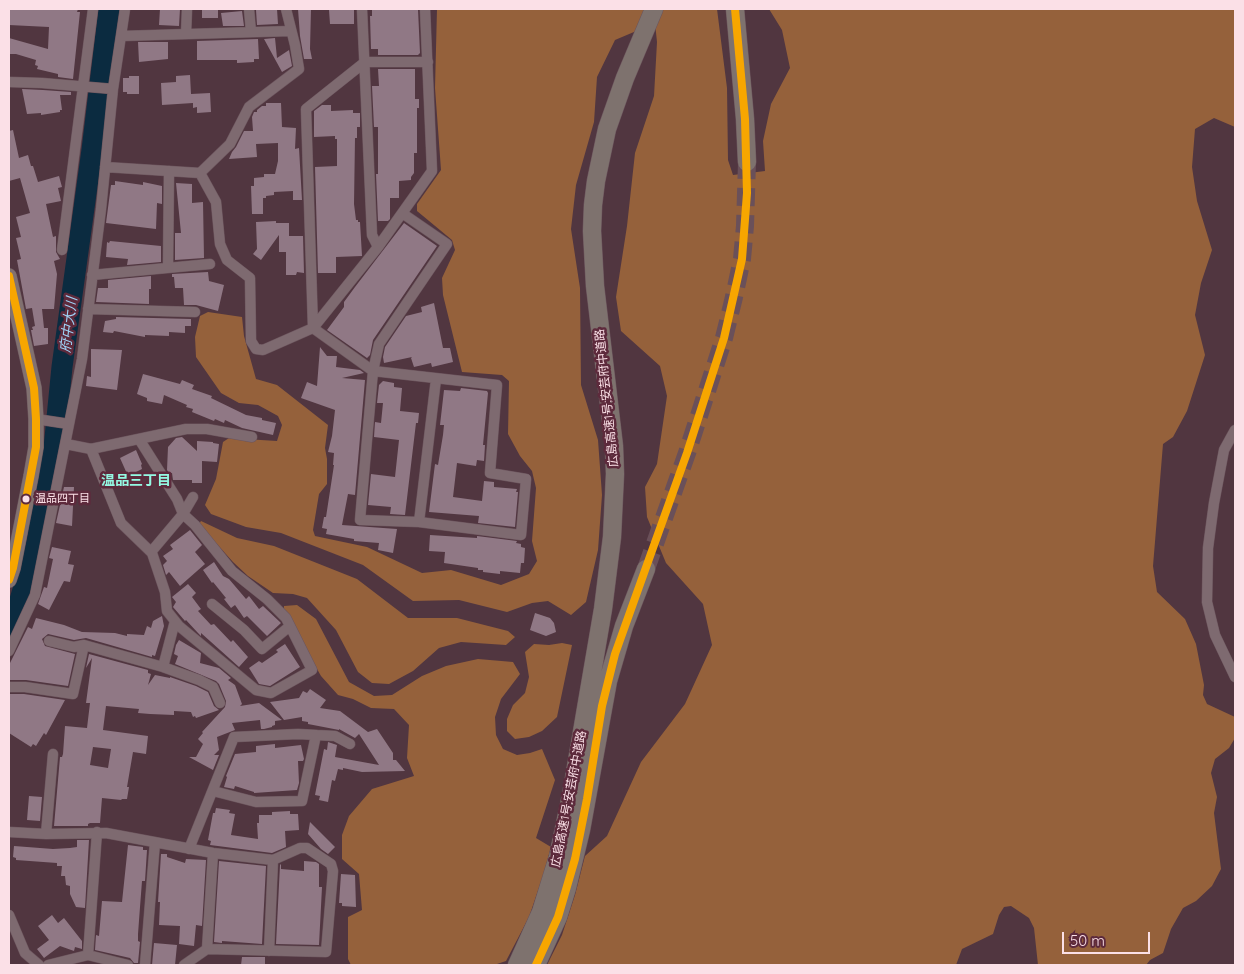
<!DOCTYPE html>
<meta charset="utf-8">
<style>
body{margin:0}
#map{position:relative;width:1244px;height:974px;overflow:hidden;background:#513640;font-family:Quicksand,sans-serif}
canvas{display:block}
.frame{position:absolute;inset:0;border:10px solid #fbe0e7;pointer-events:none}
.scale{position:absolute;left:1062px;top:932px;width:88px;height:22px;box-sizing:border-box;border:2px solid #fbe0e7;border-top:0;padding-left:6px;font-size:15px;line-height:18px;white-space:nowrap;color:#fbe0e7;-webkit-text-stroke:4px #5d2a3c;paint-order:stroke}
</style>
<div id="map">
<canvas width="1244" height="974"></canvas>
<div class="frame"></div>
<div class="scale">50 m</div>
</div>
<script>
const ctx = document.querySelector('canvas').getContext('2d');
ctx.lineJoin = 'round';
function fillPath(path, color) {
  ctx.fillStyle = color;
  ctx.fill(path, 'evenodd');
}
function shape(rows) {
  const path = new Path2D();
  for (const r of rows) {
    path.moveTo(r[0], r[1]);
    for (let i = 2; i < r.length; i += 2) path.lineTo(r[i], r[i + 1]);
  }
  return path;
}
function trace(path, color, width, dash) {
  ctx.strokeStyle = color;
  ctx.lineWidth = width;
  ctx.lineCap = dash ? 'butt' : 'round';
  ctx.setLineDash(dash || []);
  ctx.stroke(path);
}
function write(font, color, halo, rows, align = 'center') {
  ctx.font = font + ' Quicksand,"Noto Sans JP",sans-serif';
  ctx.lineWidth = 5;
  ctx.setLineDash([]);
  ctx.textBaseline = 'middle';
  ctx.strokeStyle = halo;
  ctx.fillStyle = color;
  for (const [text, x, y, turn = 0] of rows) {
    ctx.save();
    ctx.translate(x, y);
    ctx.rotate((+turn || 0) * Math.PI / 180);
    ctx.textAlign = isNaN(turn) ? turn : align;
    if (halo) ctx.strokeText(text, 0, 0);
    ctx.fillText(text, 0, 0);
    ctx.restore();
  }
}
const forest = shape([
 [437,9,649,9,641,29,615,40,597,77,594,122,576,185,571,229,580,288,581,385,598,440,602,495,598,550,586,602,571,615,548,601,532,603,507,612,459,600,413,601,363,565,281,533,246,527,211,514,205,505,216,479,223,442,229,438,277,441,282,425,278,416,258,405,239,403,221,393,196,357,195,337,200,316,208,312,242,317,244,336,256,379,277,385,328,425,325,448,327,459,327,484,319,494,313,530,315,536,367,547,422,573,451,570,501,585,529,574,537,561,532,541,536,488,532,471,520,456,508,434,509,381,502,375,462,372,443,295,442,278,455,250,452,240,417,211,417,204,441,170,435,88],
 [661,9,717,9,727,88,728,160,733,175,765,171,763,141,771,104,790,68,782,30,769,9,1235,9,1235,127,1214,118,1195,129,1192,167,1197,201,1212,250,1201,283,1195,315,1205,355,1187,411,1173,437,1163,444,1153,566,1157,592,1185,619,1196,644,1204,685,1203,695,1207,704,1235,717,1235,738,1229,748,1215,759,1211,773,1217,797,1214,813,1221,869,1212,886,1196,901,1183,908,1171,929,1163,953,1150,960,1146,965,1038,965,1034,928,1029,918,1011,906,1004,907,999,915,993,934,962,949,956,965,547,965,562,935,575,895,585,856,607,836,641,762,685,704,712,645,703,604,666,563,647,517,645,487,657,464,667,396,660,366,621,331,616,297,627,226,635,153,654,96,657,42,655,23],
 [201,521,237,538,274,546,357,579,408,618,457,618,508,631,515,637,506,645,461,642,439,648,413,671,389,684,372,683,358,672,336,630,307,598,293,594,273,593,248,576,233,562,199,524],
 [297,605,316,619,349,682,374,696,392,695,422,676,446,666,478,659,513,662,520,674,501,699,495,717,496,735,503,749,517,755,530,753,542,749,555,780,536,838,551,847,543,876,529,917,506,961,494,965,351,965,348,959,348,917,362,910,359,874,342,859,342,835,349,816,372,789,414,776,407,758,409,725,394,709,371,708,353,699,338,695,321,676,284,611,284,606],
 [562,643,572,645,557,717,542,731,529,737,515,739,507,731,507,719,513,705,525,693,529,677,525,652,534,644,549,645]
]);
const river = shape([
 [9,637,36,546,54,448,62,367,92,150,109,9]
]);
const building = shape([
 [9,9,78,9,77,12,80,12,73,79,58,77,58,74,37,69,38,66,35,65,36,60,16,54,9,54,9,38,48,49,49,27,9,25],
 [160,9,180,9,179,26,159,25],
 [202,9,218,9,218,18,202,18],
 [277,9,278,24,257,25,256,10],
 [298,9,311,9,310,49,312,59,304,59,300,36],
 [372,9,418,9,420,53,418,55,378,55,378,49,371,49,370,16,372,16],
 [329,10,354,10,354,24,330,24],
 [242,11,244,26,223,26,221,13],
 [275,38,277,58,289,50,292,66,282,72,264,39],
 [258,39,259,59,254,59,254,62,237,63,237,60,197,60,197,41],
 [138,42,168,42,168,59,139,62],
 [378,69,415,69,415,99,419,99,419,108,417,108,417,153,414,153,414,173,411,177,411,180,399,181,399,198,390,198,390,219,388,221,378,221,376,174,378,174,378,127,374,127,372,86,379,86],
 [190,75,191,94,210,93,211,112,197,113,197,107,193,108,193,103,162,105,161,83,176,82,176,76],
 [129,76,139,76,139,94,127,94,127,92,123,92,123,78,129,78],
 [22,89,43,90,71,92,71,95,60,95,62,110,60,110,60,112,41,115,41,113,27,114],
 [266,103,281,103,282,127,296,128,295,149,299,148,302,200,293,200,293,191,274,192,274,195,266,196,266,198,263,198,263,214,252,214,251,186,254,186,254,178,264,177,264,174,275,174,278,161,278,143,256,144,257,157,229,159,232,152,236,147,244,131,253,131,252,117,254,112,257,112,257,110,262,106,266,106],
 [322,105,331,105,331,111,353,110,353,113,360,113,360,127,357,127,357,138,355,138,354,204,356,220,358,220,358,222,360,222,362,256,336,257,336,273,318,273,315,167,337,166,337,139,335,139,335,136,314,137,314,111],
 [13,130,19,158,28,155,31,166,33,166,38,182,59,176,62,187,58,188,61,201,46,204,53,237,56,236,56,252,60,259,54,261,57,274,54,309,42,309,44,328,48,328,48,344,34,346,31,330,33,330,32,327,35,326,32,308,26,309,17,260,21,259,16,238,21,237,16,217,30,213,20,178,9,181,9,131],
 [115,181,143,185,143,182,162,186,162,204,157,203,156,229,106,223,111,185,115,185],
 [176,183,192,184,192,203,203,202,204,258,175,260,175,233,181,233],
 [276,221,276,223,289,223,289,236,303,236,304,273,297,272,296,275,286,275,286,252,279,252,279,235,261,260,253,254,257,249,256,222],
 [404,223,437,246,373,340,370,355,367,358,327,330,344,307,344,302,355,287],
 [110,241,161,246,161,262,127,265,128,259,106,257,107,242,109,243],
 [208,272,209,281,224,285,218,311,196,305,184,305,183,288,175,288,174,277,172,277,172,274],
 [151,276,151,289,149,289,149,304,96,302,98,288,108,288,108,280],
 [434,303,443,348,450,348,453,362,432,367,431,363,414,367,411,358,412,357,384,363,383,357,385,347,406,316,422,312,421,307],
 [116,317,191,319,191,326,185,326,185,333,169,332,169,336,145,335,145,337,114,331,113,333,103,332,105,321,116,319],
 [320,347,327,356,337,356,336,367,360,370,364,373,342,378,365,380,355,495,348,494,342,525,397,529,393,553,378,550,379,543,354,541,354,539,326,534,327,529,322,528,324,517,326,517,334,465,333,465,334,453,328,452,332,436,335,410,301,398,307,382,317,386],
 [91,349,122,350,117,390,86,386,87,376,91,377],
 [143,374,180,384,182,380,194,385,192,389,212,396,211,398,246,415,262,418,262,420,276,423,273,435,242,428,225,420,224,423,215,419,214,421,192,412,193,409,186,407,187,405,164,395,162,404,147,401,147,398,137,394],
 [383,381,394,383,394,387,402,388,400,411,419,413,418,423,416,423,405,515,390,514,391,507,368,505,371,474,395,477,399,440,374,437,375,422,381,423,383,403,377,403,379,385],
 [461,388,487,391,488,393,483,445,485,445,484,461,477,460,476,466,457,463,453,497,482,501,484,481,494,482,494,487,517,489,516,492,518,492,515,527,478,523,479,516,429,512,435,464,438,465,443,435,444,425,440,425,444,390,460,391],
 [182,437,197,451,197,441,213,442,213,443,219,444,217,462,202,461,202,483,192,483,192,480,173,480,172,473,169,473,167,470,168,447,176,438],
 [136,450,142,464,141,465,142,469,128,476,120,458],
 [64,487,74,487,72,526,56,523],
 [190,530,202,545,195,552,205,564,180,586,169,572,166,575,163,565,167,561,163,556,173,549,170,545],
 [430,535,477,538,477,536,517,541,516,543,521,544,521,547,525,548,524,563,521,563,520,573,500,571,500,574,483,572,483,570,478,570,478,568,444,563,445,552,429,551],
 [52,547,71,551,68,564,74,565,70,582,64,581,49,610,38,604,44,587,47,588,53,559,49,558],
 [214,562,223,576,229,579,246,599,249,596,259,609,263,606,281,623,267,636,247,616,244,618,235,605,231,608,224,599,226,598,213,582,212,583,203,570],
 [188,584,196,593,192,597,201,609,198,611,211,625,214,624,231,642,233,640,248,657,239,667,201,633,201,636,198,633,186,620,185,621,173,607,176,602,172,597],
 [535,613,550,618,554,623,556,632,546,636,530,630],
 [162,616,164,626,155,656,152,655,152,657,86,638,74,640,48,634,42,639,45,646,75,654,68,686,26,680,9,680,9,665,28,627,32,629,36,618,64,625,82,632,115,633,127,636,127,634,144,635,147,626,151,628,153,621],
 [179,640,201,653,200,663,219,668,231,678,228,680,235,685,242,704,240,706,259,703,282,720,275,721,275,725,272,726,272,727,264,729,261,729,260,720,232,723,235,730,217,737,219,750,214,755,219,755,213,770,189,757,196,757,203,744,198,739,203,733,202,732,225,707,226,701,219,684,216,681,175,664,178,656,174,654,176,645],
 [285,644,300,667,270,686,259,684,249,668,259,661,262,663,278,652,276,650],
 [89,654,148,670,148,673,151,674,148,685,155,675,170,678,170,677,196,686,208,692,214,706,219,710,196,718,195,716,193,717,191,712,174,711,174,715,150,714,138,713,139,709,106,706,103,730,148,736,146,754,133,752,127,787,129,787,127,799,122,799,121,800,102,798,100,823,90,823,88,824,88,826,54,826,60,757,62,757,63,754,65,726,87,728,90,703,86,703,92,658,86,668],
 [93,747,111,749,108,768,90,765],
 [310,689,326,700,320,708,340,711,368,732,377,729,393,753,393,760,396,760,405,771,362,772,343,768,343,770,338,769,335,781,332,780,328,802,319,800,320,796,315,795,324,749,327,750,328,742,337,745,335,757,379,765,359,734,355,738,339,729,339,730,308,724,308,722,302,721,302,717,284,720,270,702,299,698,303,691,307,693],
 [9,694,24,694,65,700,46,735,44,733,36,746,33,744,31,747,9,733],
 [275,744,275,748,301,745,304,759,303,761,298,761,299,783,297,790,254,793,254,792,235,786,234,789,224,787,227,777,226,776,235,754,256,752,256,746],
 [29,796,42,797,40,821,27,820],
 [216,808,230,810,229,813,235,814,231,835,258,839,257,823,259,823,259,815,272,815,272,812,290,811,290,814,298,814,299,830,285,831,286,847,272,853,210,845,211,841,208,840,213,813,215,813],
 [310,822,335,847,328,854,321,849,308,834],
 [77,840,89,840,85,908,76,907,70,894,70,886,66,885,65,876,61,876,62,866,57,866,57,863,16,860,16,858,13,857,14,846,53,849,70,848,77,847],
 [128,845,143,847,143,850,147,850,145,881,142,881,140,907,138,934,138,941,140,942,138,963,134,963,130,958,95,950,96,935,99,936,102,901,122,902],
 [161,854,167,854,167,857,185,863,186,859,206,860,202,926,196,925,194,946,179,944,180,926,159,925,160,902,158,902],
 [219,861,266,866,262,944,222,941,222,943,214,942],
 [304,861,316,862,319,864,319,887,322,887,319,945,276,944,280,865,281,864,281,869,304,871],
 [341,874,355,875,356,907,342,906,342,903,339,903],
 [52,915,58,923,64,918,82,941,82,949,75,947,74,951,60,946,44,958,37,949,49,940,38,926],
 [154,943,177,945,175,965,152,965],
 [242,957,265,957,265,965,241,965]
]);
const highwayTunnel = shape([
 [646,569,687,453,724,338,734,297,742,259,745,226,747,162]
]);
const street = shape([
 [249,9,251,32],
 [362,9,372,235,378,247],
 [186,34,187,9],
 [121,36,291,31],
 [9,82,42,83,113,89],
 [105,167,200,173,216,202,220,244,227,260,250,278,251,341,256,349,263,350,313,328,378,247,432,171,425,9],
 [200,173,230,144,249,107,299,69,295,45,286,9],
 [402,213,447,244,379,344,373,371,360,520,419,522,521,535,526,479,490,473,497,385,373,371,313,328,306,109,365,62,428,62],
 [62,250,93,9],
 [168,267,169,171],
 [92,275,210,264],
 [88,309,195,312],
 [36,419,69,424],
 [1235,430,1224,450,1214,503,1208,548,1207,602,1215,635,1235,677],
 [66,444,91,449,186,429,207,429,252,437],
 [91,449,121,523,152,553,165,592,167,611,179,626,256,690,271,693,312,670,286,618,267,599,232,571,195,525,183,514,177,499,139,439],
 [419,522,436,379],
 [151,552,183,514,193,497],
 [212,604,244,630,262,649,290,626],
 [49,641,74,647,84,645],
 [9,651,35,595,82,359,101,209,113,89,125,9],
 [163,667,175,621],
 [9,687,25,687,73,694,84,645,163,667,199,680,213,687,220,703],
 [213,791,256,802,302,801,316,735],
 [9,832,46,834,106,833,213,853,273,860,300,848,307,848,331,864,333,871,326,952,207,949,184,965],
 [46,834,53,754],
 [189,849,234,737,298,734,335,736,350,744],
 [9,915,25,953,39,965],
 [207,949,213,853],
 [269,951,273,860],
 [88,955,97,832],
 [48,965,88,955,128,965],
 [145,965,155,842]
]);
const primary = shape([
 [9,276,34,388,36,419,36,447,31,476,13,568,9,580]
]);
const highway = shape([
 [735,9,745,119,747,162],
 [517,965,541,912,558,857,571,796,603,609,612,537,615,474,614,446,595,286,592,231,593,205,596,181,607,129,625,78,654,9],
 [536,965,558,917,567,888,581,830,608,681,624,626,646,569]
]);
const bus1 = shape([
 [9,276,34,388,36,419,36,447,13,568,9,580],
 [536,965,558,917,575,859,587,799,602,706,615,654,687,453,724,338,742,259,747,193,745,119,735,9]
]);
const markers = [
 [26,499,4.5,"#fbe0e7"]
];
const busNames = [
 ["温品四丁目",35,499]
];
const streetNames = [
 ["広島高速1号;安芸府中道路",607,398,-96],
 ["広島高速1号;安芸府中道路",569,799,-79]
];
const waterNames = [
 ["府中大川",69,325,-83]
];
const neighbourhoodNames = [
 ["温品三丁目",136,481]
];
fillPath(forest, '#95613b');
trace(river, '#0b2b40', 21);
fillPath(building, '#907885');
trace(highwayTunnel, '#6a5059', 18, [18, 9]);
trace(street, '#6c555d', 11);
trace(primary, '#6c555d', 16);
trace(highway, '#6c555d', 19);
trace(street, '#7e6a70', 10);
trace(primary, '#817170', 15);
trace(highway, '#7e726e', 18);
trace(bus1, '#f7a600', 8);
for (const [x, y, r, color] of markers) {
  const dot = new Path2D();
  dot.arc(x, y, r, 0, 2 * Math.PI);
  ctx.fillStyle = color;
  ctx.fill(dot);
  trace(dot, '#5d2a3c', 2);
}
write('11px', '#fbe0e7', '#5d2a3c', busNames, 'left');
write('12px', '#fbe0e7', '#5d2a3c', streetNames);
write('italic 14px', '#9fd4f8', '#5d2a3c', waterNames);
write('bold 14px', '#94f8e2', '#5d2a3c', neighbourhoodNames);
</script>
